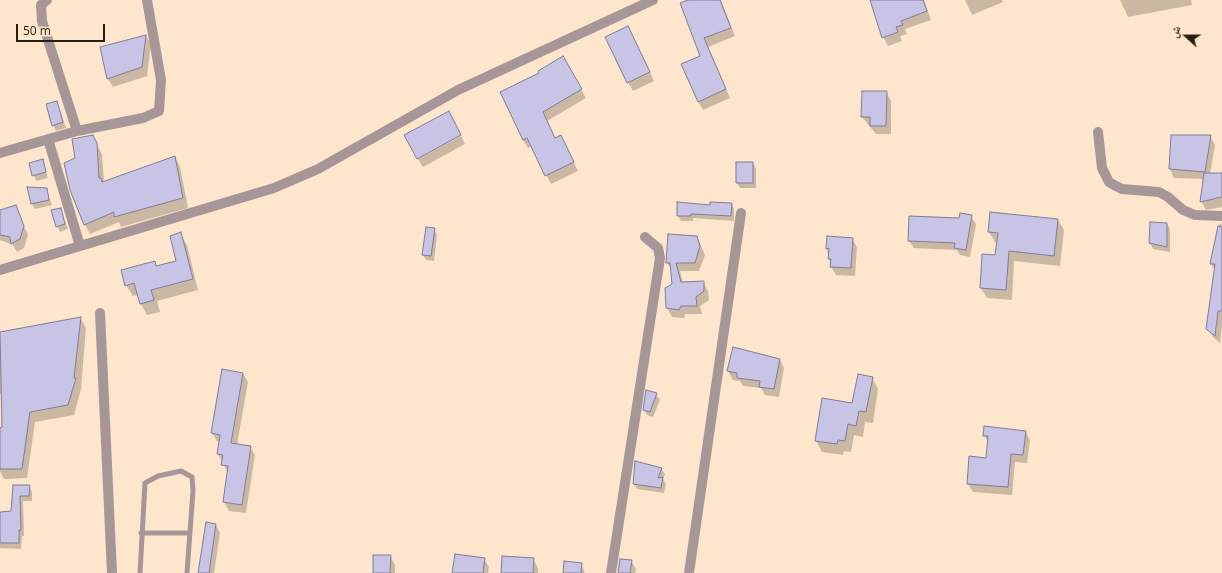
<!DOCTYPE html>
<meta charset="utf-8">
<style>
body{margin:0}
#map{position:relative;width:1222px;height:573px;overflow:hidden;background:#fee6cc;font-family:"Open Sans","Noto Naskh Arabic",sans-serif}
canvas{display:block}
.north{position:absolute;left:1166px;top:16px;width:40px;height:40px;-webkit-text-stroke:3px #fee6cc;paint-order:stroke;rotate:291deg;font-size:11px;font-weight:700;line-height:16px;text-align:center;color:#261e14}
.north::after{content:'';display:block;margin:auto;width:14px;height:18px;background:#261e14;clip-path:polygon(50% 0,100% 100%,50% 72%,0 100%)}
.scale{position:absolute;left:16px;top:24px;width:89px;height:18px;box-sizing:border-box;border:2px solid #261e14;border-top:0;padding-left:5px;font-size:12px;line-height:14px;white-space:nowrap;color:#261e14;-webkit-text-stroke:3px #fee6cc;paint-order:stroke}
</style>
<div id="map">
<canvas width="1222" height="573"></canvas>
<div class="north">ش</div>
<div class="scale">50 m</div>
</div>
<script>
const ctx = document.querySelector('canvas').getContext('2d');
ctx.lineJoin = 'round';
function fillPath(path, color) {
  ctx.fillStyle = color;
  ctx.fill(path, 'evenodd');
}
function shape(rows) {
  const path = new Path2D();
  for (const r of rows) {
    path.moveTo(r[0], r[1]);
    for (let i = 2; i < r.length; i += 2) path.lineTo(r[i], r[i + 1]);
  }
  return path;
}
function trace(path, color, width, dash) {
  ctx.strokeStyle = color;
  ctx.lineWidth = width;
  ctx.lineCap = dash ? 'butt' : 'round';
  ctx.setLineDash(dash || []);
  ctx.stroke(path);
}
const shadow = shape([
 [691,0,721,0,735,36,708,47,730,98,703,110,698,101,702,56],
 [871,0,924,0,931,20,905,29,907,34,900,36,902,41,888,46,883,37],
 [965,0,1002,0,1003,2,972,15],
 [1120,0,1191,0,1192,5,1128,17],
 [632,35,654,81,633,91,628,82],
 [146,36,151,44,147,76,113,87,108,79,101,48],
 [563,58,586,98,547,121,555,139,561,136,578,171,551,184,532,146,528,148,523,140],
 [886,92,891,101,891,134,876,134,862,117],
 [57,102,66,128,56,131,53,125],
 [92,136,102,154,104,182,175,157,180,167,188,208,121,227,119,222,90,234,85,225,76,159],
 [461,136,465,144,423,167,418,159],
 [1172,136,1210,136,1215,145,1210,174,1222,174,1222,207,1206,210,1201,201,1204,179,1174,178,1170,169],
 [42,161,48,178,36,181,30,164],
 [753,163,756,169,756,188,740,188,737,183],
 [46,189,52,205,35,209,32,204],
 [732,204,734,209,734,221,693,218,693,221,681,221,678,216,711,206],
 [15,206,28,235,24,248,17,252,13,245,0,240,0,212],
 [60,209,68,229,60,232,57,226],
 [971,216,976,224,970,257,960,255,957,250,914,248,909,241],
 [1058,220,1064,230,1060,266,1014,261,1012,300,987,298,981,288,996,256,998,243,995,242,989,232],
 [1220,223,1222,224,1222,326,1220,343,1213,337,1207,328,1215,271,1211,264],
 [1167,224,1170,229,1170,252,1153,249,1150,243],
 [434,229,437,235,434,261,426,260,423,255],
 [180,234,187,245,198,290,157,301,160,312,147,315,141,304,138,295,133,296,126,285,155,262,157,267,177,262],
 [697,237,705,255,699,271,680,271,683,283,703,282,708,291,709,300,700,306,702,314,685,314,684,318,672,317,667,308,673,284,672,271,667,262],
 [852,239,857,247,855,276,836,275,831,267,827,249],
 [80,318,86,328,81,389,74,415,35,422,27,478,4,479,0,471,0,429,3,428,3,394,0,394,0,333],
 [734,349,780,360,784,368,779,397,765,395,761,388,743,386,740,381,733,380,728,371],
 [243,373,248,382,237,445,250,447,255,455,246,513,229,511,224,502,228,473,218,454,220,442,217,441,212,433],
 [872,378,878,389,873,423,865,422,863,437,854,435,851,452,844,451,843,455,822,452,816,440,853,404],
 [656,394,660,400,653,417,647,415,644,410],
 [1025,431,1030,440,1027,463,1015,462,1012,495,973,492,968,484,987,459,988,442,984,435],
 [661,469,665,474,663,479,666,484,664,493,637,489,634,484],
 [14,486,29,486,32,492,32,501,23,501,24,536,22,536,21,549,0,548,0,513,12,512],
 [216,525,220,533,214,573,199,573],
 [390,556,395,565,395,573,374,573],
 [484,559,489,567,488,573,453,573],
 [533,559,538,568,538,573,502,573],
 [631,561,636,569,635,573,619,573],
 [581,564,585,573,564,573]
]);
const building = shape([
 [688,0,720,0,731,28,704,38,726,89,698,102,681,64,700,56,680,3,688,0],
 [870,0,923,0,927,11,901,21,903,25,896,27,898,32,882,38,870,0],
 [628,26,650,72,627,83,605,37,628,26],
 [146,35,142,67,107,79,100,47,146,35],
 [563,56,582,89,543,112,555,138,561,135,574,162,545,176,527,138,523,140,500,92,539,73,538,71,563,56],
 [862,91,887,91,886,126,870,126,870,117,861,117,862,91],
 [57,101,63,122,52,126,46,104,57,101],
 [449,111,461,135,417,159,404,135,449,111],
 [93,135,97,143,99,178,101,178,102,182,175,156,183,198,114,217,114,212,84,225,70,190,64,163,75,158,72,139,93,135],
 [1171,135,1211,135,1205,172,1169,169,1171,135],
 [43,159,46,172,32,176,29,163,43,159],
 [736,162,753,162,753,183,736,183,736,162],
 [1204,173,1222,173,1222,197,1200,202,1204,173],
 [27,187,47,188,49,200,31,204,27,187],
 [677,202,710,205,710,202,732,203,731,216,691,214,691,216,677,216,677,202],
 [16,205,24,226,20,239,11,244,10,237,0,235,0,210,16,205],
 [61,208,65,224,56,227,51,210,61,208],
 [990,212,1058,219,1054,256,1009,251,1006,290,980,288,982,254,995,255,998,233,988,232,990,212],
 [960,213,972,215,966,250,954,248,955,243,908,241,909,216,959,218,960,213],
 [1150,222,1167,223,1167,247,1149,243,1150,222],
 [1218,226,1222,227,1222,311,1218,311,1215,336,1206,329,1215,264,1210,264,1218,226],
 [426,227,435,228,431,256,422,255,426,227],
 [181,232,193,279,151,290,154,300,140,304,134,283,125,286,121,270,155,261,156,266,176,261,170,236,181,232],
 [668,234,697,236,700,246,695,263,676,263,681,282,704,281,704,291,696,297,697,306,681,306,679,310,666,308,665,288,672,284,670,263,666,263,668,234],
 [827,236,853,238,851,268,830,267,831,259,828,259,829,248,826,249,827,236],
 [81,317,74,378,76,378,68,405,30,412,22,469,0,469,0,428,2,427,0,332,81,317],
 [733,347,780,359,774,389,759,387,760,381,737,378,737,373,727,371,733,347],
 [222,369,243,373,231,443,251,446,242,505,223,502,228,466,221,465,223,455,217,454,220,435,211,433,222,369],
 [858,374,873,377,866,412,859,411,856,426,848,424,845,441,838,440,837,444,815,441,822,398,852,403,858,374],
 [646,390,657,393,650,412,643,410,646,390],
 [984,426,1026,431,1023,455,1011,454,1008,487,967,484,969,456,986,458,988,436,983,436,984,426],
 [635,461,662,468,658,478,663,477,661,488,633,484,635,461],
 [13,485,30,485,29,496,20,496,21,530,19,530,19,543,0,543,0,512,11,511,13,485],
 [206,522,216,524,209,573,198,573,206,522],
 [455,554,485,558,483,573,452,573,455,554],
 [373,555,391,555,390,573,373,573,373,555],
 [502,556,534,558,533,573,501,573,502,556],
 [620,559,632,560,630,573,618,573,620,559],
 [564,561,582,563,581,573,563,573,564,561]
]);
const lane = shape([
 [141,533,190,533],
 [140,573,145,483,158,476,181,471,192,477,193,491,187,573]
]);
const street = shape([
 [47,0,41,5,42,21,77,131],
 [1098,132,1102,168,1109,182,1114,185,1122,189,1159,192,1168,197,1183,210,1195,215,1222,216],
 [48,139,80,246],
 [0,153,77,131,143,118,159,111,161,80,147,0],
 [0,270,274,188,318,169,458,90,653,0],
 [100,313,112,573],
 [611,573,660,258,658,248,645,237],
 [689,573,741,213]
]);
fillPath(shadow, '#0003');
fillPath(building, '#c7c4e5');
trace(building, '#7f7c98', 1);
trace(lane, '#a79698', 5);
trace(street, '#a79698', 10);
</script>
